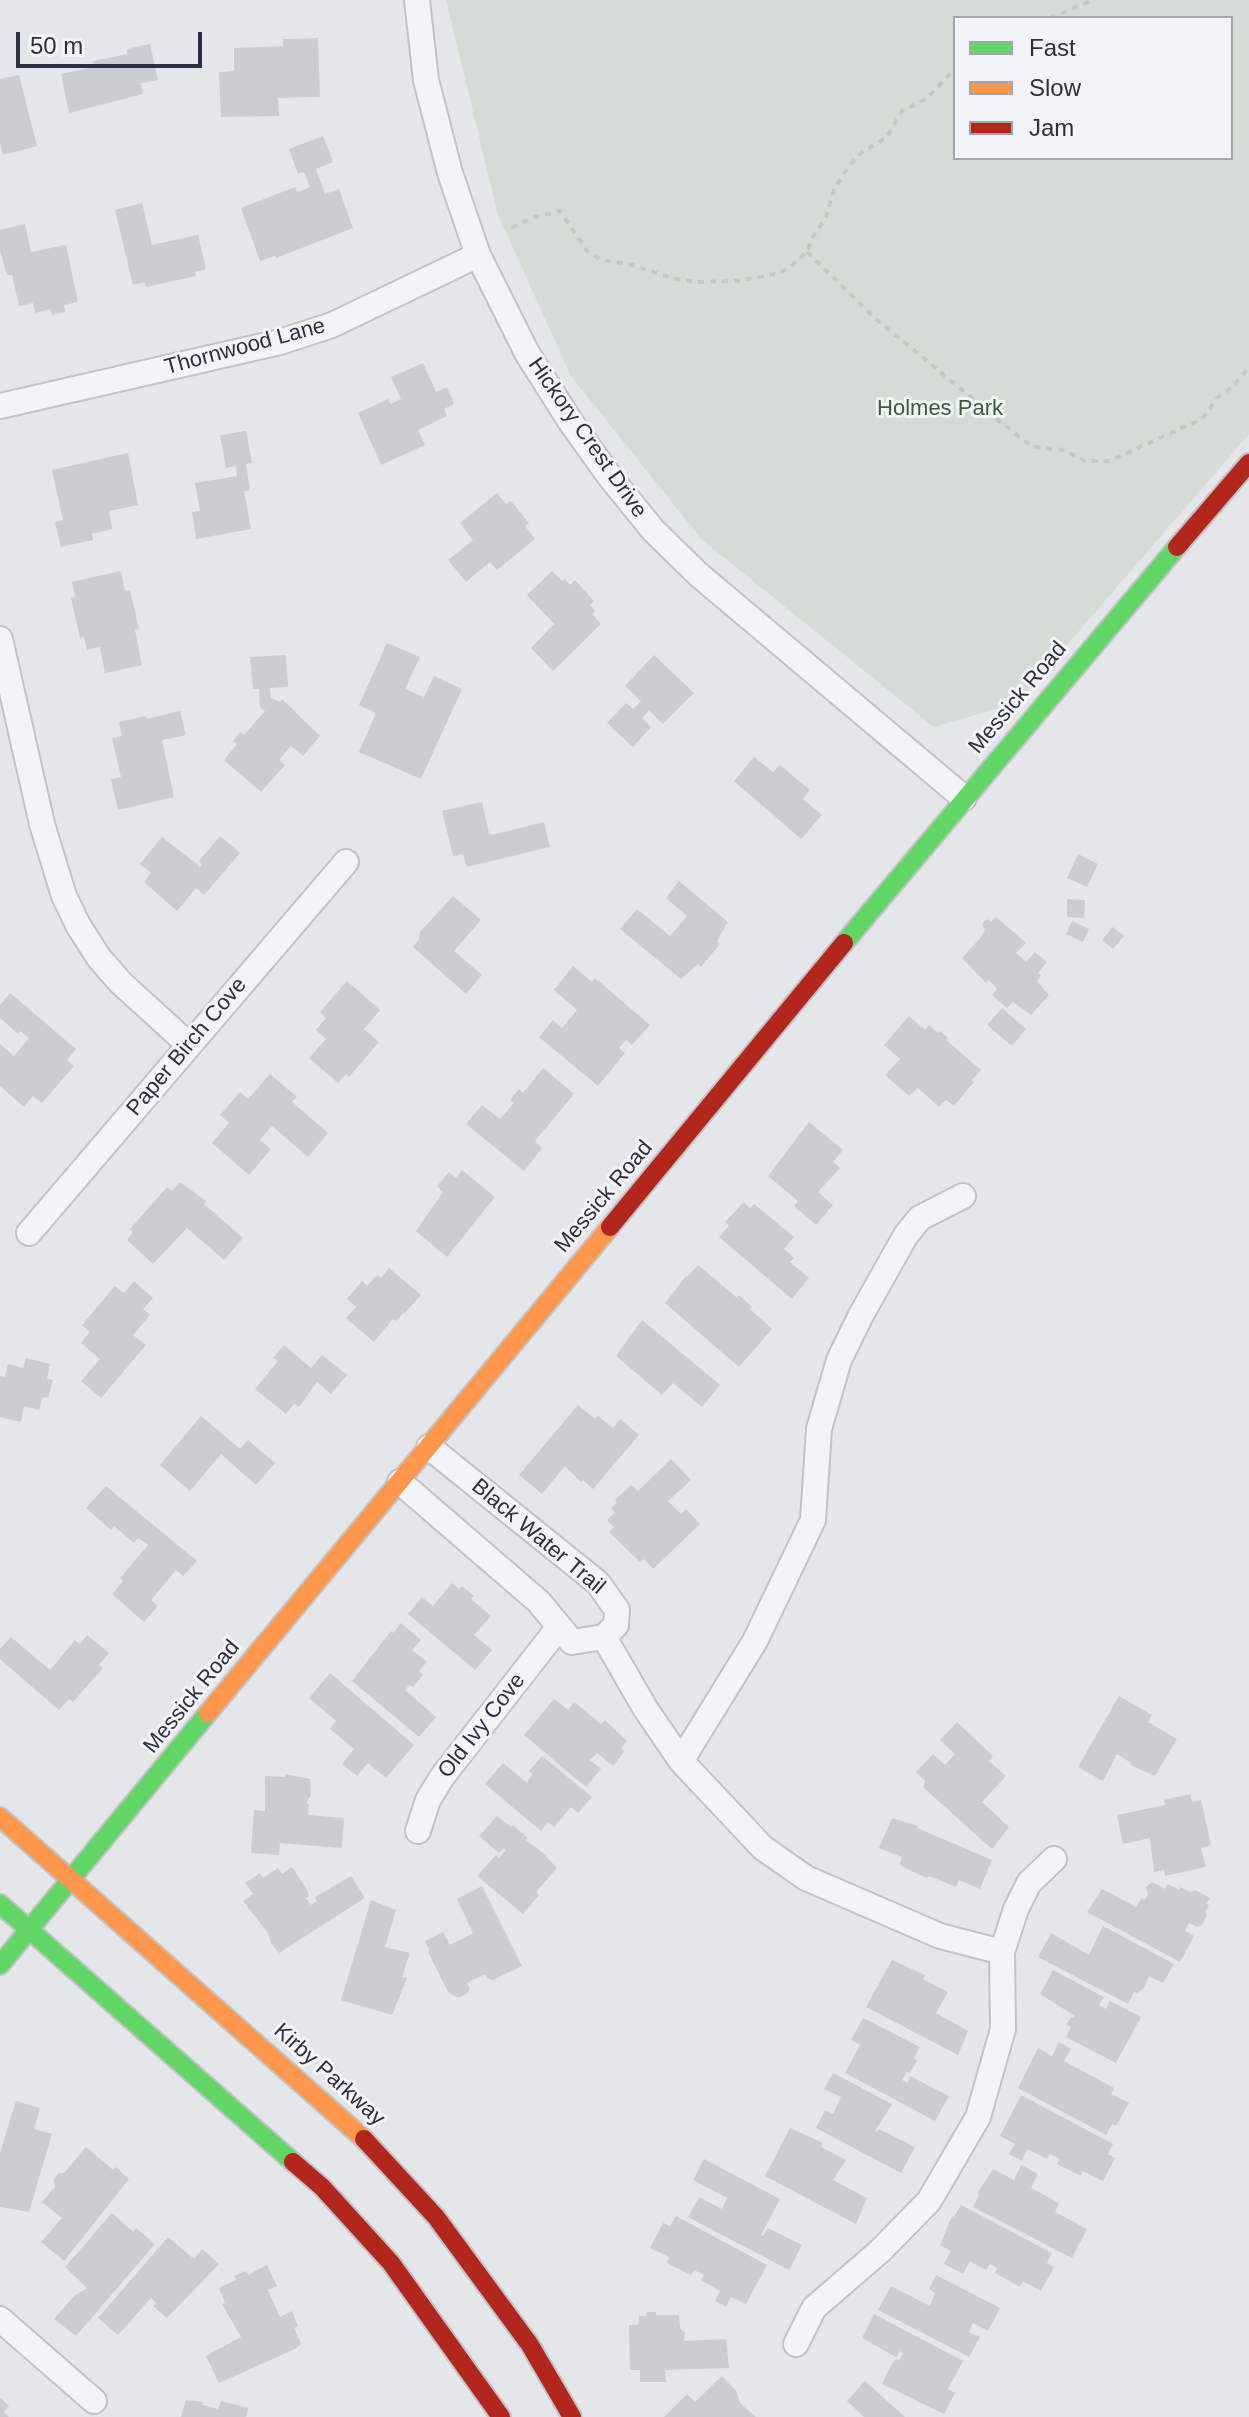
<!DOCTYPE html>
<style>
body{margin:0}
#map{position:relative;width:1249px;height:2417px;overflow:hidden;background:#e4e6e9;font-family:Helvetica,sans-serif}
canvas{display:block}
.legend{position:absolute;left:953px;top:16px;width:280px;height:144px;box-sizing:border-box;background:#f2f4f7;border:2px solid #a3a6ae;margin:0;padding:10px 14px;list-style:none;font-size:24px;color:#2c3041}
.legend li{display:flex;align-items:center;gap:16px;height:40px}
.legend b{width:40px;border:2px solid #a3a6ae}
.scale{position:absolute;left:16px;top:32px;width:186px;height:36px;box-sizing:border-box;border:4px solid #2c3041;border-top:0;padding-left:10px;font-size:24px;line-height:28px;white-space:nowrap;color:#2c3041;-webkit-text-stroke:6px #f2f4f7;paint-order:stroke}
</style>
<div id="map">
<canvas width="1249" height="2417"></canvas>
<ul class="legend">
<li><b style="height:10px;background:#63d668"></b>Fast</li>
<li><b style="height:10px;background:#ff974d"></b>Slow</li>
<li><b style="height:10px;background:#b3261e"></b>Jam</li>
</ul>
<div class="scale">50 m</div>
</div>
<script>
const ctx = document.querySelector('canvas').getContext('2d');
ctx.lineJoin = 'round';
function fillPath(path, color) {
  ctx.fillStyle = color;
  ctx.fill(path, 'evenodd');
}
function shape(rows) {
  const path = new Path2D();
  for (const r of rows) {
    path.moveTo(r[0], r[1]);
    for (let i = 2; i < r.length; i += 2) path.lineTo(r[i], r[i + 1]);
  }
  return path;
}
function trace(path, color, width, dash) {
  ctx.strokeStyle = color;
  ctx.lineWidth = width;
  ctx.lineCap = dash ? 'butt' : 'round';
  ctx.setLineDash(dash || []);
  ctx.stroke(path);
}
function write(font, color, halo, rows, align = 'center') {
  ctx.font = font + ' Helvetica,sans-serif';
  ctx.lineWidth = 6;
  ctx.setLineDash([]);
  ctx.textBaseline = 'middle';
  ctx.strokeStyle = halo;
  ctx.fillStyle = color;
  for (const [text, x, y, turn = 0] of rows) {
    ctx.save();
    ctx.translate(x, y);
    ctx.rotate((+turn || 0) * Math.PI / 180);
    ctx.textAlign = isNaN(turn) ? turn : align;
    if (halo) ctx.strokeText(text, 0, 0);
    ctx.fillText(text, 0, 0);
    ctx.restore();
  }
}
const green = shape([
 [446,0,1249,0,1249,434,1017,703,934,727,702,540,571,376,498,215],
 [955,18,1231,18,1231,158,955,158]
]);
const building = shape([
 [318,38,320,97,278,98,279,116,221,117,219,72,234,71,234,48,283,46,283,39],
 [150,44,158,80,141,83,143,94,69,113,61,74,94,67,93,61,127,54,127,49],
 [19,75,37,146,3,155,0,143,0,79],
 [323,136,333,162,316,169,325,194,339,189,353,228,276,258,275,256,260,261,241,208,295,187,297,192,310,187,304,172,298,174,289,149],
 [142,203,152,245,198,235,206,269,195,272,196,276,146,287,145,282,133,285,115,210],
 [25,224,31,252,66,245,78,302,64,305,65,312,52,315,50,309,35,313,33,303,19,306,12,275,7,275,0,251,0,230],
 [423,363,436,392,447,387,454,404,444,409,447,416,418,430,425,445,381,465,358,413,388,399,391,404,401,399,391,377],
 [246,431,252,463,246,464,250,490,244,491,251,529,196,539,192,512,200,511,195,483,237,476,236,466,226,468,220,435],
 [128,453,138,505,109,511,112,529,92,534,93,540,61,547,55,522,63,520,52,470],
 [497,493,506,504,511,501,529,523,525,526,535,539,497,570,490,562,466,582,448,560,473,540,460,523],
 [121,571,125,591,130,590,139,629,135,630,142,665,105,673,100,647,87,650,84,637,80,638,71,598,75,597,72,582],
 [552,571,562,581,565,579,570,585,575,580,594,601,590,605,595,611,592,614,601,624,553,671,531,648,554,624,527,595],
 [387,643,420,657,405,689,424,697,434,676,462,689,421,779,359,752,376,713,359,705],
 [286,655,288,687,270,688,271,698,280,702,282,699,320,736,303,756,291,746,279,760,285,765,261,792,224,760,237,744,233,741,240,732,244,735,265,711,260,707,259,689,253,689,250,657],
 [654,655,694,693,663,724,649,710,642,718,651,727,633,747,607,723,626,703,633,709,641,701,625,686],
 [180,711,186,735,162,740,174,797,118,810,111,779,121,777,112,738,122,736,119,722,146,716,147,719],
 [754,757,773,772,780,765,810,790,803,799,822,815,801,839,734,781],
 [482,802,489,833,492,835,544,822,550,847,467,867,463,854,453,856,442,811],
 [220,836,240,853,204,895,196,888,177,911,144,882,151,873,140,864,162,837,198,865,199,868,202,864,199,861],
 [1078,854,1098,864,1087,887,1067,878],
 [679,881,728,922,717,941,720,944,701,967,698,964,681,979,620,929,637,909,670,936,687,916,666,898],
 [453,896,481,920,454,951,482,975,466,994,413,947,419,939,420,932],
 [1067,899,1085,900,1084,918,1067,917],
 [996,917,1026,943,1016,953,1026,962,1035,952,1047,962,1038,973,1041,975,1037,981,1049,995,1031,1015,1013,1002,1007,1008,992,995,997,989,994,985,988,980,986,983,962,958,981,937,985,930,982,924,987,919,991,922],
 [1072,921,1089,929,1083,942,1066,934],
 [1113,927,1124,936,1113,949,1102,940],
 [573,966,592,982,595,978,650,1025,632,1045,626,1040,619,1048,625,1053,598,1086,539,1037,553,1020,562,1028,577,1010,554,990],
 [347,981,380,1010,364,1029,379,1042,349,1077,346,1074,338,1083,309,1058,326,1039,316,1030,326,1018,320,1012],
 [10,993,76,1049,67,1060,74,1066,42,1103,33,1096,24,1107,0,1086,0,1044,14,1056,29,1038,20,1031,18,1034,0,1018,0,1005],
 [1002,1008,1026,1029,1012,1046,987,1025],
 [909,1016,925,1030,929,1025,938,1033,940,1031,948,1038,946,1040,981,1070,972,1080,974,1082,954,1106,946,1100,939,1107,918,1088,909,1096,885,1075,900,1059,884,1045],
 [543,1068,574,1094,535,1141,542,1148,524,1171,466,1124,482,1105,500,1119,514,1103,510,1100,519,1089,523,1093],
 [270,1074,297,1097,292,1102,328,1133,308,1157,272,1126,260,1140,271,1149,249,1175,212,1143,229,1123,220,1115,240,1092,248,1099],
 [809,1122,843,1150,833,1162,840,1168,818,1192,833,1205,816,1225,794,1206,798,1201,768,1176],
 [462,1170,495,1197,447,1257,416,1231,443,1192,437,1186,449,1172,456,1178],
 [180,1182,206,1201,204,1204,243,1238,224,1260,187,1228,153,1264,127,1240,133,1232,130,1229,167,1187,172,1191],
 [744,1202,750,1208,754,1204,794,1237,784,1249,794,1258,790,1262,809,1278,792,1299,719,1237,729,1226,725,1222],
 [698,1265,737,1298,739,1295,752,1307,750,1309,772,1329,739,1367,665,1303,686,1276,687,1277],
 [389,1268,421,1295,405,1313,404,1312,396,1321,393,1319,374,1342,346,1318,356,1307,347,1299,362,1281,367,1286,377,1275,381,1278],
 [134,1281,153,1298,143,1309,150,1315,133,1335,146,1345,101,1398,81,1381,100,1359,81,1343,90,1332,82,1325,115,1286,124,1293],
 [642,1320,720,1385,702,1407,673,1383,662,1395,616,1356],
 [284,1345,311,1368,322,1355,347,1375,331,1394,317,1382,299,1407,294,1404,286,1414,255,1389,278,1361,273,1358],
 [26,1358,50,1364,47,1379,53,1380,48,1398,43,1397,39,1410,24,1406,21,1422,0,1417,0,1376,5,1377,8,1364,23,1368],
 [578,1405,595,1419,598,1416,613,1428,620,1419,639,1435,593,1489,583,1480,581,1482,565,1466,542,1494,519,1475],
 [201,1416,240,1449,248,1440,275,1463,256,1485,221,1454,190,1491,160,1465],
 [671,1459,691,1480,668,1501,681,1514,686,1509,700,1524,653,1569,644,1559,640,1562,609,1532,614,1527,607,1520,615,1512,611,1508,617,1503,615,1500,631,1485,638,1491],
 [106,1486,197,1561,183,1576,176,1570,151,1600,158,1606,144,1622,112,1594,123,1581,120,1578,148,1545,138,1538,134,1543,114,1526,111,1530,86,1508],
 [452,1583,459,1589,462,1586,474,1596,471,1599,491,1616,474,1635,492,1650,475,1670,408,1614,422,1597,433,1606],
 [401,1623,421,1640,412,1650,427,1662,419,1671,423,1675,413,1687,409,1685,405,1690,436,1717,419,1737,352,1681,391,1631,393,1633],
 [87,1635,109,1653,99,1665,103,1668,73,1702,69,1699,59,1710,0,1659,0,1649,11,1637,50,1670,75,1640,80,1644],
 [330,1673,414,1745,386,1778,368,1763,357,1776,342,1764,354,1749,330,1729,336,1721,309,1698],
 [1119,1696,1152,1715,1148,1722,1177,1739,1155,1776,1130,1765,1131,1763,1117,1754,1103,1781,1078,1767],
 [554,1699,568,1710,574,1702,601,1724,605,1720,627,1741,621,1748,624,1752,613,1766,597,1753,590,1760,601,1769,586,1787,524,1735],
 [957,1722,993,1756,989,1761,1006,1776,982,1802,1009,1827,992,1849,924,1788,925,1781,916,1772,933,1754,945,1765,955,1754,940,1740],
 [542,1756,592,1797,578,1813,571,1807,554,1827,548,1822,541,1831,485,1784,503,1763,527,1783,532,1774,529,1771],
 [285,1774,310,1779,311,1795,306,1803,309,1804,308,1815,344,1818,342,1848,280,1843,279,1855,251,1853,254,1810,265,1811,265,1776,285,1777],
 [1190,1794,1192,1802,1201,1800,1211,1845,1201,1848,1206,1867,1165,1876,1164,1870,1154,1872,1150,1838,1123,1844,1117,1815,1165,1805,1164,1800],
 [497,1816,511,1827,513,1825,528,1838,526,1840,543,1853,557,1868,536,1892,539,1895,523,1914,477,1876,496,1855,499,1858,506,1850,504,1848,499,1853,479,1836],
 [892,1818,918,1826,917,1828,992,1860,980,1889,959,1880,956,1887,929,1876,927,1878,905,1868,900,1864,902,1857,879,1848],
 [292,1867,306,1888,309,1896,306,1898,311,1905,317,1901,315,1897,351,1876,365,1898,279,1953,271,1943,268,1933,243,1901,253,1894,245,1883,260,1873,263,1878,278,1868,282,1874],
 [1152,1882,1165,1889,1168,1884,1179,1890,1180,1887,1190,1892,1195,1890,1210,1898,1206,1904,1209,1905,1205,1912,1207,1915,1202,1925,1197,1927,1189,1923,1185,1931,1194,1936,1180,1962,1087,1912,1102,1889,1136,1907,1142,1898,1145,1900,1148,1894,1146,1887],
 [482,1886,522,1966,493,1980,487,1978,485,1974,467,1983,470,1988,468,1993,458,1998,448,1992,428,1952,430,1951,425,1941,443,1932,450,1945,473,1933,457,1899],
 [371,1900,396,1910,385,1947,410,1953,402,1977,407,1978,392,2015,341,2000],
 [1103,1926,1174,1964,1163,1983,1149,1976,1144,1988,1137,1993,1134,1992,1128,2004,1038,1957,1051,1933,1089,1955],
 [892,1960,925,1975,923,1979,948,1992,936,2013,968,2031,958,2055,866,2007],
 [1053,1970,1104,1997,1099,2005,1106,2009,1110,2001,1141,2017,1116,2063,1066,2037,1071,2027,1066,2025,1071,2017,1073,2018,1075,2016,1040,1994],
 [863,2018,920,2047,914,2058,917,2061,910,2073,907,2072,902,2080,908,2083,910,2076,949,2096,935,2121,845,2073,860,2045,851,2040],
 [1059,2042,1071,2049,1064,2061,1114,2088,1111,2094,1129,2103,1116,2126,1112,2124,1106,2135,1018,2088,1038,2048,1052,2056],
 [833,2073,892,2104,875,2131,877,2132,879,2129,915,2147,901,2173,816,2128,825,2110,833,2114,841,2097,824,2089],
 [1021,2095,1113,2144,1108,2154,1115,2158,1103,2181,1083,2171,1081,2176,1057,2164,1060,2159,1050,2154,1047,2159,1027,2149,1022,2161,1009,2154,1015,2144,1000,2136],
 [16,2101,40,2108,34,2129,52,2134,29,2212,0,2207,0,2153],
 [790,2128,823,2143,821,2147,846,2160,833,2180,867,2198,856,2224,765,2176],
 [86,2147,113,2170,116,2167,129,2179,64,2261,41,2242,62,2218,42,2202,55,2187,54,2179,59,2173,64,2173],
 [704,2159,780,2199,761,2235,763,2236,768,2228,802,2245,789,2270,688,2217,699,2197,722,2209,727,2198,693,2180],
 [1021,2165,1038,2174,1031,2188,1059,2203,1055,2212,1087,2229,1072,2258,973,2207,979,2195,977,2194,993,2169,1014,2180],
 [961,2205,1052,2253,1047,2263,1054,2267,1041,2291,1023,2281,1020,2287,995,2273,997,2268,990,2264,986,2270,970,2261,963,2274,944,2264,951,2251,940,2245,952,2216,954,2217],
 [112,2213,133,2232,136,2228,155,2244,76,2336,54,2319,74,2296,87,2288,65,2267],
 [676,2216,767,2265,746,2304,731,2297,726,2307,715,2301,720,2291,701,2280,704,2275,694,2270,691,2275,667,2263,669,2257,650,2248,663,2223,670,2226],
 [168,2237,194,2259,202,2249,219,2264,167,2318,153,2306,156,2303,151,2298,118,2335,98,2318],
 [267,2265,277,2286,268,2290,280,2317,292,2311,298,2326,294,2328,301,2344,295,2349,219,2383,206,2356,241,2337,222,2304,225,2303,219,2288,236,2280,234,2276,246,2271,248,2275],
 [936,2275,1000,2308,988,2331,973,2323,969,2332,980,2337,969,2357,878,2310,891,2286,930,2306,935,2293,929,2289],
 [646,2312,656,2312,656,2315,679,2315,680,2328,685,2333,684,2341,726,2339,729,2368,665,2370,666,2382,640,2382,640,2370,630,2370,629,2325,638,2325,639,2316,646,2316],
 [874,2314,963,2361,948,2389,955,2393,944,2414,882,2384,890,2367,896,2359,899,2361,903,2353,900,2351,896,2357,862,2338],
 [722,2376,736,2391,740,2403,756,2417,664,2417,687,2394,695,2402],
 [865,2381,905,2417,864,2417,847,2401],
 [0,2397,9,2406,4,2412,9,2417,0,2417],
 [186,2400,203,2402,202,2405,218,2409,221,2401,248,2408,246,2417,181,2417]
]);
const path = shape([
 [1050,18,1093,0],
 [512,228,531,218,560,211,588,252,602,260,629,264,675,279,695,282,735,281,776,274,789,268,807,252,812,238,826,217,834,190,848,167,861,153,887,137,902,111,926,99,955,69],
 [807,252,876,319,1024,441,1035,447,1064,450,1085,461,1109,461,1202,419,1217,398,1231,388,1249,368]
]);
const street = shape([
 [417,0,426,80,450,173,478,255,527,353,570,421,610,477,653,530,699,575,964,798],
 [0,406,280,342,332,325,478,255],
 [0,639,42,824,64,896,78,925,99,958,121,983,189,1045],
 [29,1233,346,862],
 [400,1482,539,1602,572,1642,604,1637,616,1625,617,1610,598,1583,429,1447],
 [604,1637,645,1708,681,1761,763,1848,806,1878,940,1936,1002,1952],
 [681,1761,755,1641,813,1520,819,1429,839,1360,861,1315,906,1235,920,1218,963,1196],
 [418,1831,428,1800,442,1777,559,1627],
 [0,2319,94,2401],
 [796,2344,814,2308,880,2251,929,2201,978,2117,1003,2029,1002,1952,1016,1909,1029,1883,1054,1859]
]);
const fast = shape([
 [844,943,1177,547],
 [0,1904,293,2162],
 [0,1965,208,1713]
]);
const slow = shape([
 [208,1713,610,1227],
 [0,1817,364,2139]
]);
const jam = shape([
 [1177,547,1249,463],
 [610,1227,844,943],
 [364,2139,436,2217,530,2345,572,2417],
 [293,2162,322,2187,391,2263,501,2417]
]);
const streetNames = [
 ["Thornwood Lane",245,347,-15],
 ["Hickory Crest Drive",587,438,55],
 ["Messick Road",1018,698,-50],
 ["Paper Birch Cove",187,1047,-50],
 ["Messick Road",604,1197,-50],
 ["Black Water Trail",538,1537,40],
 ["Messick Road",192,1697,-51],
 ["Old Ivy Cove",482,1726,-52],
 ["Kirby Parkway",329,2075,42]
];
const parkNames = [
 ["Holmes Park",940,409]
];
fillPath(green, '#d4dcd5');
fillPath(building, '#cbcdd1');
trace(street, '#c1c3c5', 28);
trace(fast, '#c1c3c5', 22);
trace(slow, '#c1c3c5', 22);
trace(jam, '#c1c3c5', 22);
trace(path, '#c5c6ca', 4, [6, 6]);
trace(street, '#f3f4f5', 24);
trace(fast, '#63d668', 18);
trace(slow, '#ff974d', 18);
trace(jam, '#b3261e', 18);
write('22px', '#2c3041', '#f2f4f7', streetNames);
write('22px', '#3b5b3a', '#f2f4f7', parkNames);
</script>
